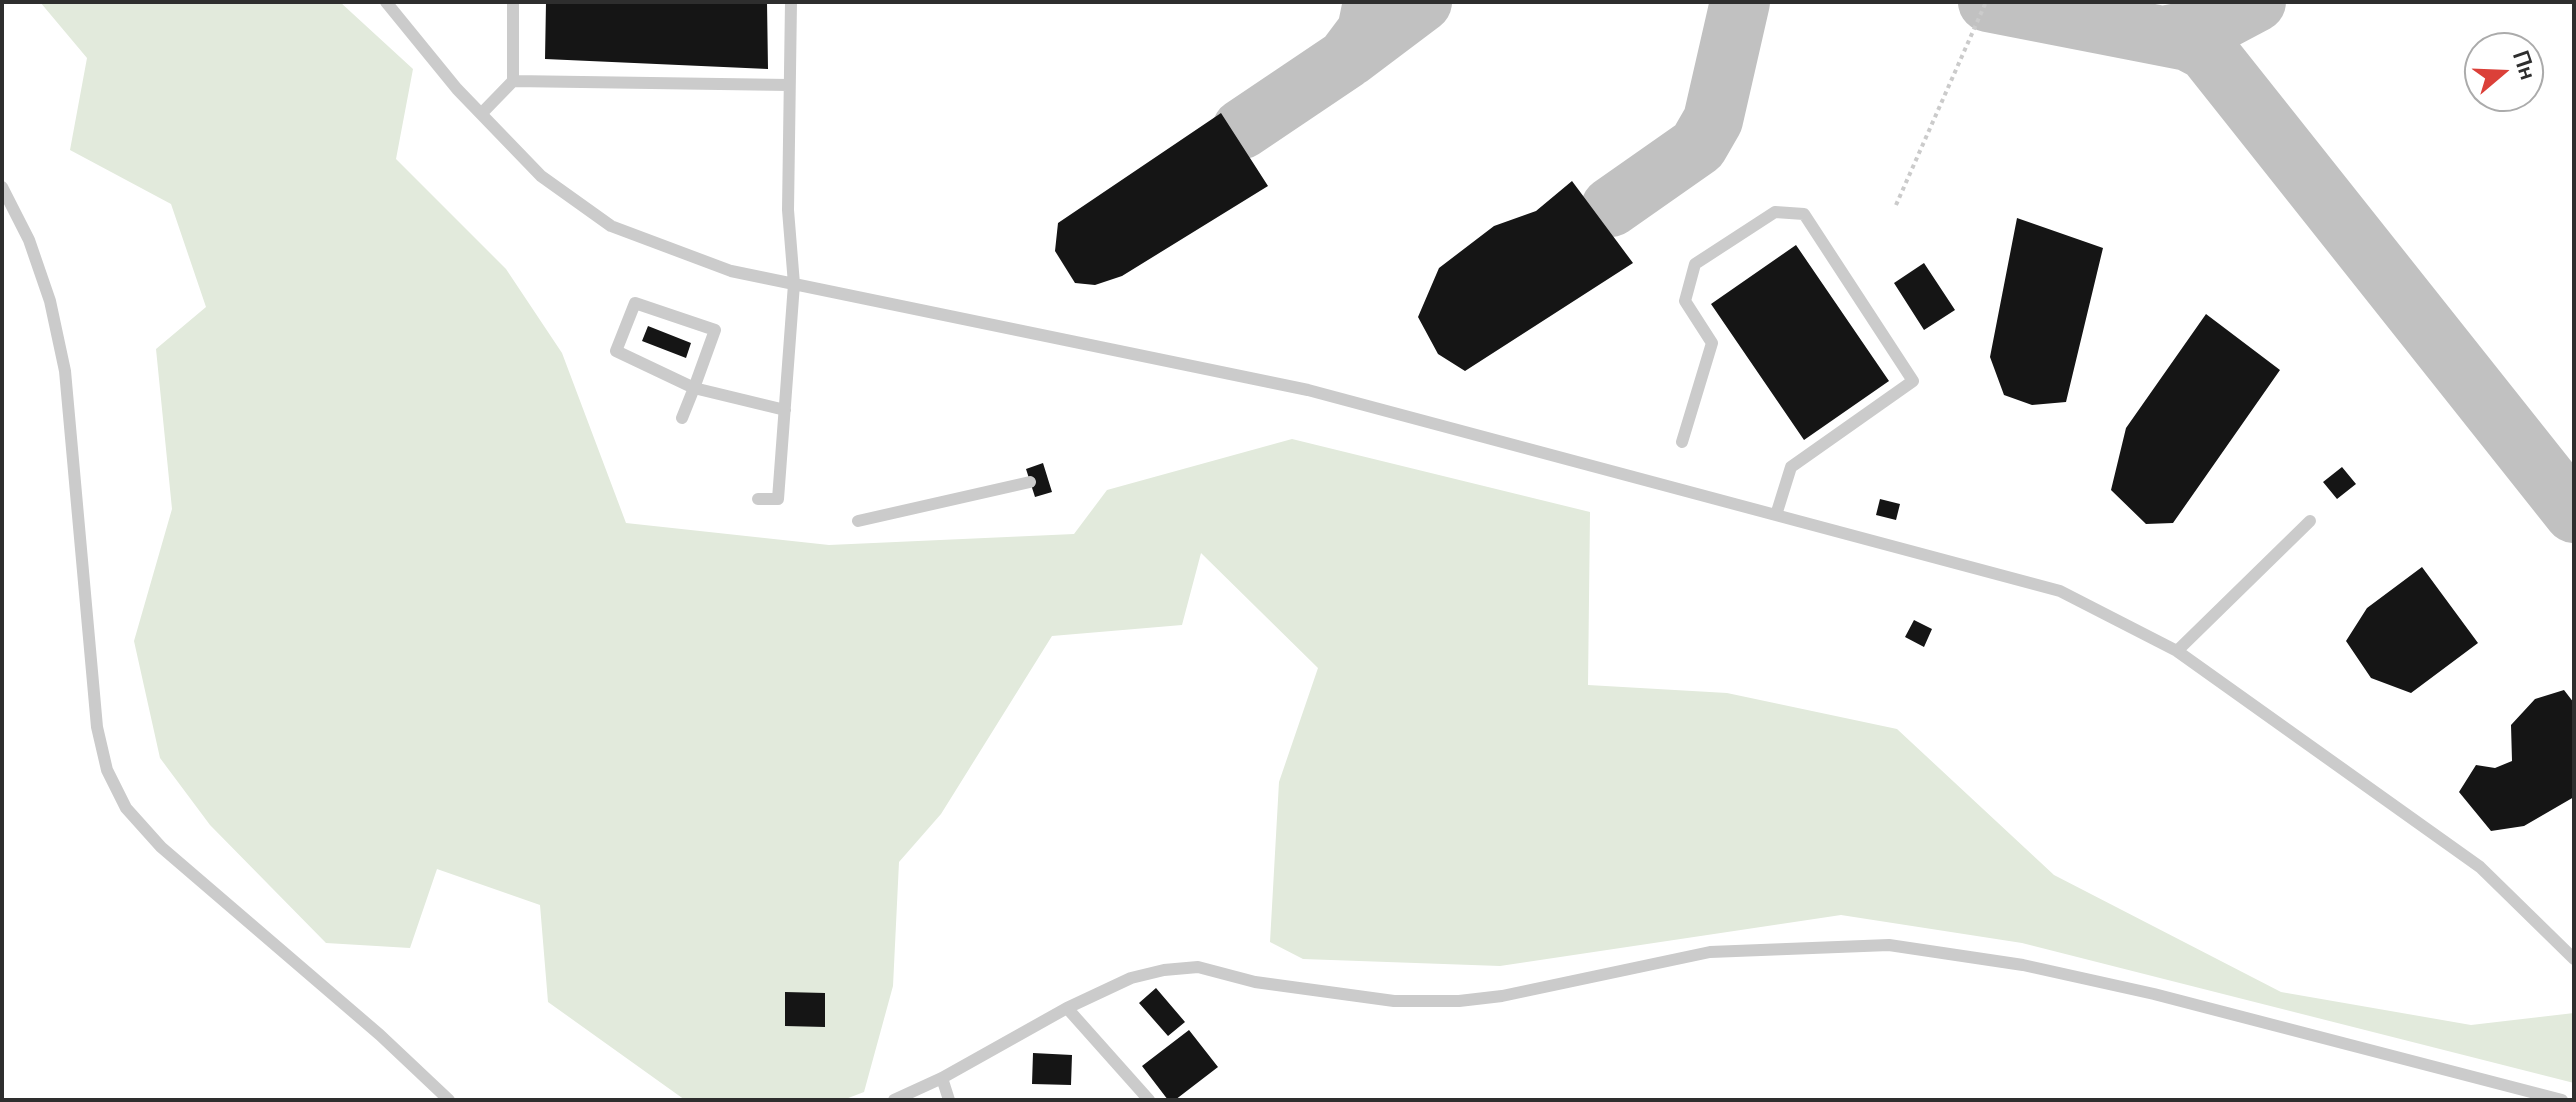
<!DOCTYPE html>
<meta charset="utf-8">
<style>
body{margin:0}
#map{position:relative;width:2576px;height:1102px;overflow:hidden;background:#fff;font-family:Lato,sans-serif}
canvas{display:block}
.frame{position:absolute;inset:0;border:4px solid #2e2e2e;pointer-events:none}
.north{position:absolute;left:2464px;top:32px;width:80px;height:80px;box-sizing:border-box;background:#fff;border:2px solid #ababab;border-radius:50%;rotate:71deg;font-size:22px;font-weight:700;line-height:32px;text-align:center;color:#2e2e2e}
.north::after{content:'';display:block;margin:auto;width:28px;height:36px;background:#db4039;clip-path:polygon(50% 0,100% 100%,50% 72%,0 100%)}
</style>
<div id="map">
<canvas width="2576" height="1102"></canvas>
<div class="frame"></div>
<div class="north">Пн</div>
</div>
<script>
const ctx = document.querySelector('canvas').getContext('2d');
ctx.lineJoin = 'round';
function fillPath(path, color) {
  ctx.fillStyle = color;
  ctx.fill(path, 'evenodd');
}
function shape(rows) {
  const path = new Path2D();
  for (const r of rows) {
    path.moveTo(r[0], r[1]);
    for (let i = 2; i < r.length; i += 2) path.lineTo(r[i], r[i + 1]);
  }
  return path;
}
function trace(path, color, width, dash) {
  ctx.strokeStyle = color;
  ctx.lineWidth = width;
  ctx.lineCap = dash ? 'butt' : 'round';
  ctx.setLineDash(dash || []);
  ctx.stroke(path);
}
const green = shape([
 [40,2,340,2,413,69,396,159,506,269,562,353,626,523,829,545,1074,534,1107,490,1292,439,1590,512,1588,685,1727,693,1897,729,2054,875,2281,992,2471,1025,2574,1013,2574,1083,2022,943,1841,915,1500,966,1303,959,1270,942,1279,782,1318,668,1201,553,1182,625,1052,636,941,814,899,862,893,986,864,1092,843,1100,685,1100,548,1002,540,905,437,869,410,948,326,943,210,825,160,758,134,641,172,509,156,349,206,307,171,204,70,150,87,58]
]);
const taxiway = shape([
 [1988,2,2188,41,2207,51,2574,513],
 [2162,36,2207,28,2256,2],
 [1349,57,1422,2],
 [1242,129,1346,59,1367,31,1373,2],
 [1611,207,1698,146,1713,120,1740,2]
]);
const building = shape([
 [546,2,767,2,768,69,545,59],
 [1221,113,1268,186,1122,276,1095,285,1075,283,1055,251,1058,223],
 [1572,181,1633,263,1465,371,1438,354,1418,317,1439,268,1494,226,1536,211],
 [2017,218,2103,248,2066,402,2032,405,2004,395,1990,357],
 [1796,245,1889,381,1804,440,1711,304],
 [1924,263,1955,310,1924,330,1894,283],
 [2206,314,2280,370,2173,523,2146,524,2111,490,2126,428],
 [648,326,691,343,686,358,642,341],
 [1043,463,1052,492,1035,497,1026,469],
 [2342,467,2356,484,2337,499,2323,482],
 [1880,499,1900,504,1896,520,1876,515],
 [2422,567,2478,643,2411,693,2371,678,2346,641,2367,608],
 [1914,620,1932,629,1924,647,1905,637],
 [2564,690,2574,703,2574,797,2524,826,2491,831,2459,792,2476,765,2495,768,2512,761,2511,725,2535,699],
 [1156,988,1185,1022,1168,1036,1139,1003],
 [785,992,825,993,825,1027,785,1026],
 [1189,1030,1218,1067,1175,1100,1168,1100,1142,1066],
 [1033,1053,1072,1055,1071,1085,1032,1084]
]);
const path = shape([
 [1896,205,1986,2]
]);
const lane = shape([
 [386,2,457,89,541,176,611,226,731,271,1308,390,2060,591,2177,651,2480,867,2574,959],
 [513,2,513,81,789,85],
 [481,114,513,81],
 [2,187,29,240,50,301,65,371,97,727,107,770,126,808,161,847,380,1035,449,1100],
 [682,418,694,388,715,330,635,303,616,351,694,388,785,410],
 [1682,442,1712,343,1685,301,1695,264,1775,212,1804,214,1913,381,1791,467,1776,515],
 [758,499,778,499,794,284,788,210,791,2],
 [858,521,1030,482],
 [2177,651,2310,521],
 [1067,1008,1149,1100],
 [942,1078,949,1100],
 [894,1100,942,1078,1067,1008,1131,978,1164,970,1198,967,1255,982,1394,1001,1459,1001,1502,996,1710,952,1889,945,2023,965,2154,994,2562,1100]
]);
fillPath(green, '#e2eadc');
trace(taxiway, '#c1c1c1', 60);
fillPath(building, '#151515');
trace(path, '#cbcbcb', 4, [4, 4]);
trace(lane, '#cbcbcb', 12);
</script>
